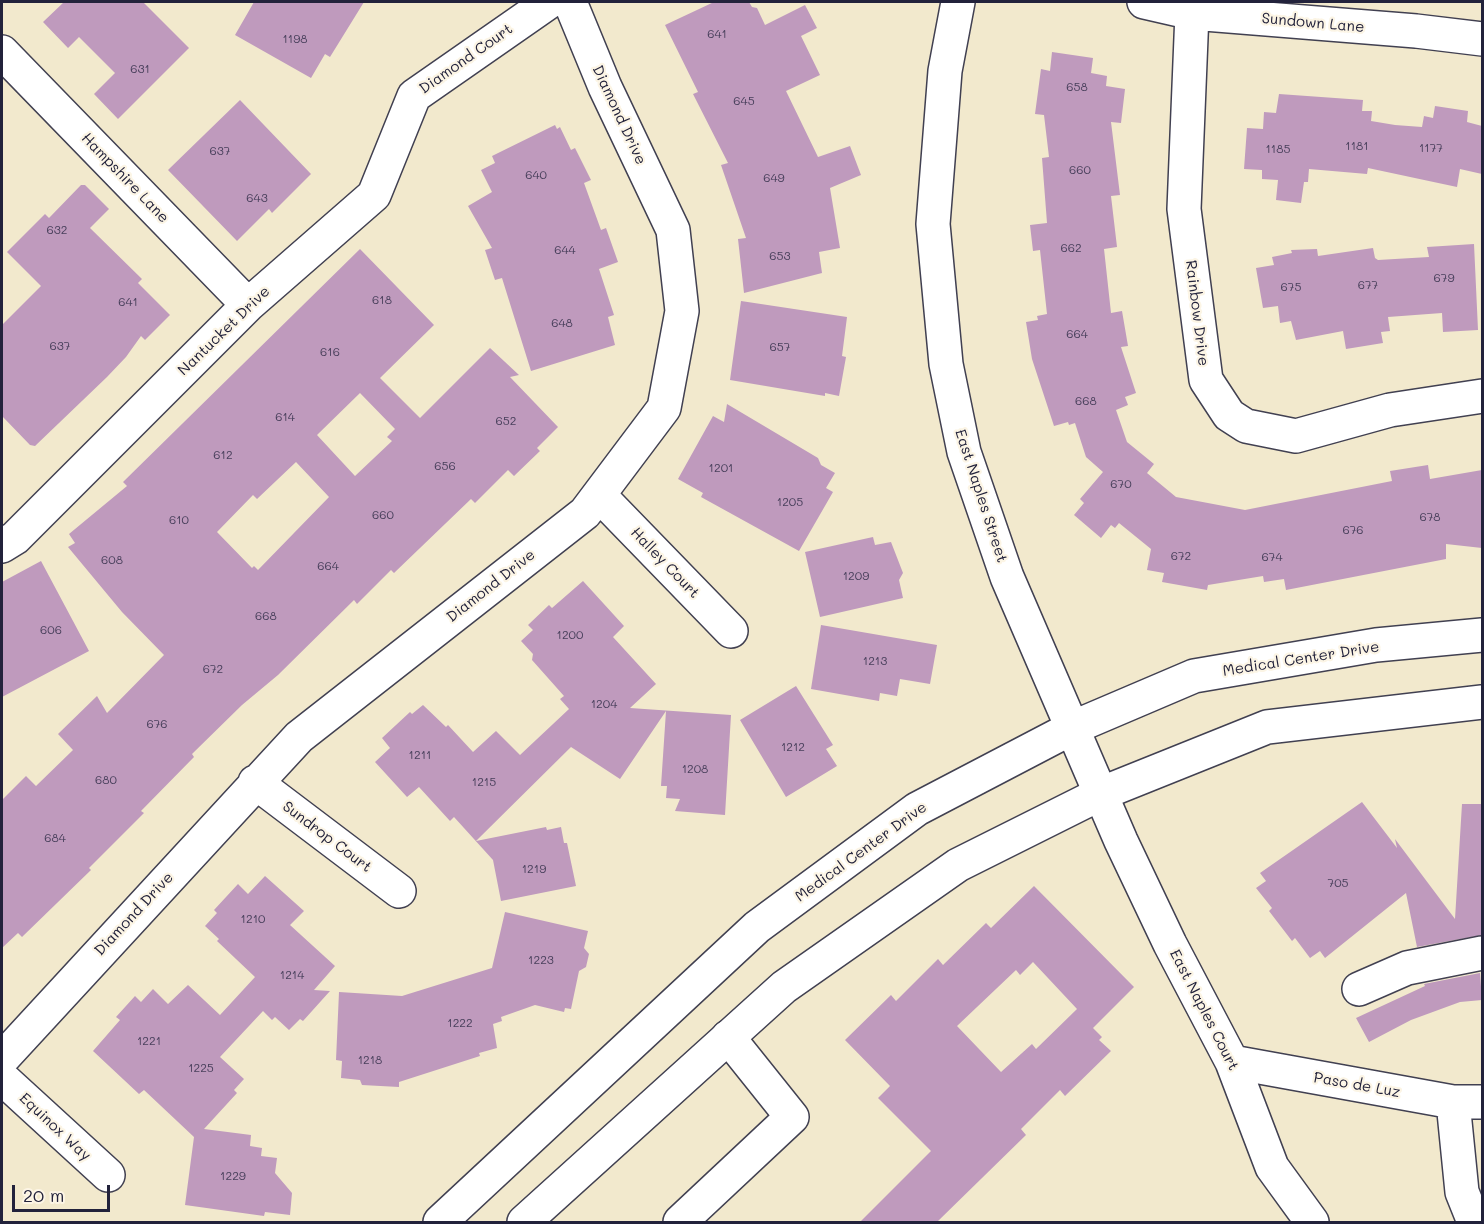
<!DOCTYPE html>
<style>
body{margin:0}
#map{position:relative;width:1484px;height:1224px;overflow:hidden;background:#f2e9cd;font-family:Mali,sans-serif}
canvas{display:block}
.frame{position:absolute;inset:0;border:3px solid #22223b;pointer-events:none}
.scale{position:absolute;left:12px;top:1185px;width:98px;height:27px;box-sizing:border-box;border:3px solid #22223b;border-top:0;padding-left:8px;font-size:18px;line-height:21px;white-space:nowrap;color:#22223b;-webkit-text-stroke:4px #fcf5e5;paint-order:stroke}
</style>
<div id="map">
<canvas width="1484" height="1224"></canvas>
<div class="frame"></div>
<div class="scale">20 m</div>
</div>
<script>
const ctx = document.querySelector('canvas').getContext('2d');
ctx.lineJoin = 'round';
function fillPath(path, color) {
  ctx.fillStyle = color;
  ctx.fill(path, 'evenodd');
}
function shape(rows) {
  const path = new Path2D();
  for (const r of rows) {
    path.moveTo(r[0], r[1]);
    for (let i = 2; i < r.length; i += 2) path.lineTo(r[i], r[i + 1]);
  }
  return path;
}
function trace(path, color, width, dash) {
  ctx.strokeStyle = color;
  ctx.lineWidth = width;
  ctx.lineCap = dash ? 'butt' : 'round';
  ctx.setLineDash(dash || []);
  ctx.stroke(path);
}
function write(font, color, halo, rows, align = 'center') {
  ctx.font = font + ' Mali,sans-serif';
  ctx.lineWidth = 4.5;
  ctx.setLineDash([]);
  ctx.textBaseline = 'middle';
  ctx.strokeStyle = halo;
  ctx.fillStyle = color;
  for (const [text, x, y, turn = 0] of rows) {
    ctx.save();
    ctx.translate(x, y);
    ctx.rotate((+turn || 0) * Math.PI / 180);
    ctx.textAlign = isNaN(turn) ? turn : align;
    if (halo) ctx.strokeText(text, 0, 0);
    ctx.fillText(text, 0, 0);
    ctx.restore();
  }
}
const building = shape([
 [64,2,143,2,189,48,118,119,94,94,115,73,79,37,68,48,43,22],
 [254,2,364,2,330,57,325,54,311,78,235,35],
 [714,2,749,2,752,7,757,8,765,25,805,5,817,28,801,36,820,75,786,91,818,157,850,146,861,175,830,188,840,248,819,252,822,273,744,293,738,239,746,238,721,165,728,163,693,94,698,92,665,25],
 [1052,52,1093,58,1091,73,1107,76,1106,86,1125,89,1121,123,1111,122,1120,195,1111,196,1117,247,1104,249,1111,313,1122,311,1128,346,1121,347,1136,393,1125,397,1128,405,1116,410,1127,442,1154,464,1147,473,1176,497,1245,510,1392,481,1390,471,1428,465,1430,479,1482,470,1482,548,1446,544,1446,559,1286,590,1284,579,1264,582,1263,576,1208,585,1207,590,1162,582,1164,573,1147,570,1151,549,1119,523,1115,528,1111,525,1101,538,1074,515,1084,503,1080,499,1103,472,1086,457,1075,423,1069,425,1068,422,1054,426,1032,359,1026,322,1038,320,1037,316,1047,314,1040,250,1033,251,1030,225,1047,223,1042,158,1049,157,1044,115,1035,114,1041,69,1050,71],
 [1279,94,1363,100,1362,111,1372,111,1371,121,1395,125,1422,127,1424,116,1433,118,1435,106,1468,111,1467,122,1482,126,1482,174,1460,169,1457,187,1368,168,1367,174,1309,169,1308,182,1304,182,1301,203,1276,200,1278,180,1262,179,1262,170,1244,169,1247,128,1263,129,1264,112,1276,113],
 [240,100,311,174,272,213,269,209,237,241,168,170],
 [555,125,557,129,560,127,571,150,575,148,591,180,584,183,601,230,606,228,618,262,599,269,614,315,608,317,615,345,531,371,502,278,495,280,485,250,492,248,468,206,492,192,481,170,495,163,492,156],
 [81,185,85,185,109,209,90,228,142,279,138,283,170,315,145,340,141,336,126,357,107,377,35,446,30,445,2,416,2,325,41,286,7,252,45,214,49,218],
 [1474,244,1478,330,1443,332,1442,313,1388,317,1390,331,1381,332,1383,343,1346,349,1343,331,1296,340,1291,321,1280,323,1278,306,1263,308,1256,268,1274,265,1272,257,1292,253,1291,250,1317,249,1318,256,1373,248,1375,258,1378,260,1429,257,1427,247],
 [360,249,434,325,380,378,420,418,490,348,519,375,510,377,558,427,537,448,540,451,514,476,508,470,475,503,471,499,394,573,391,570,357,604,354,600,278,675,242,705,192,754,194,757,141,811,144,813,89,868,91,870,22,937,18,933,2,948,2,800,26,776,36,786,73,750,58,734,97,696,107,713,164,655,122,612,68,547,75,543,69,534,127,486,123,482],
 [360,393,395,429,387,437,392,441,355,476,317,435],
 [296,462,329,497,258,570,254,566,252,568,217,532,253,495,257,499],
 [741,301,847,317,842,356,846,357,839,396,825,393,825,396,730,380],
 [727,404,818,458,821,465,835,473,826,488,833,492,799,551,701,497,703,493,678,479,713,416,724,422],
 [873,537,875,545,891,542,903,573,899,580,903,598,820,617,805,552],
 [41,561,89,651,2,697,2,582],
 [583,581,624,626,613,637,656,684,630,708,731,715,725,815,675,811,680,799,666,798,667,786,661,786,666,711,620,779,571,747,476,841,546,827,547,830,561,827,564,843,567,843,576,886,501,901,493,860,454,817,450,821,419,787,407,797,375,762,390,748,382,738,410,712,412,714,423,705,446,727,448,725,473,752,496,731,520,755,569,709,560,699,564,696,532,660,533,654,521,641,533,630,528,625,549,605,552,608],
 [821,625,937,645,930,684,900,679,897,696,880,693,879,701,811,689],
 [796,686,833,745,826,749,837,766,786,797,740,720],
 [1362,802,1397,848,1395,839,1455,919,1462,804,1482,804,1482,935,1417,947,1406,893,1325,958,1320,951,1310,958,1295,938,1292,941,1269,911,1272,908,1256,888,1266,881,1260,873],
 [265,876,304,911,290,925,335,966,314,990,330,991,303,1021,300,1019,289,1030,275,1017,272,1020,263,1011,220,1057,244,1079,234,1090,237,1093,204,1129,251,1135,250,1146,262,1148,261,1156,277,1158,275,1173,292,1193,290,1215,265,1212,264,1216,185,1205,194,1137,144,1090,139,1094,93,1051,120,1020,116,1017,135,996,141,1002,153,989,168,1004,188,985,220,1015,255,977,217,941,219,939,205,926,217,913,214,910,238,884,248,894],
 [1034,886,1134,987,1093,1028,1102,1037,1099,1040,1111,1051,1065,1096,1060,1090,1021,1129,1026,1135,937,1222,860,1222,931,1151,878,1098,890,1086,845,1040,891,995,896,1001,938,959,943,965,986,923,991,928],
 [1033,962,1077,1009,1036,1049,1032,1044,1001,1072,957,1026,1016,970,1020,975],
 [505,912,588,931,584,948,589,954,586,967,579,971,571,1009,565,1008,564,1012,535,1005,501,1017,502,1021,493,1024,497,1048,479,1053,480,1056,399,1082,399,1087,362,1085,360,1080,341,1078,342,1061,336,1060,339,992,402,996,492,968],
 [1480,973,1482,1000,1460,1002,1411,1020,1369,1042,1356,1018,1425,986,1424,984]
]);
const minor = shape([
 [958,2,945,71,933,224,946,364,964,452,1007,577,1121,841,1170,944,1232,1062,1272,1167,1312,1222],
 [1144,2,1192,13,1416,31,1482,39],
 [1192,13,1184,209,1206,380,1229,415,1246,426,1296,436,1390,410,1482,396],
 [2,52,248,305],
 [599,495,731,631],
 [2,546,15,538,248,305,374,195,414,96,549,2],
 [255,782,399,891],
 [1359,989,1407,968,1482,953],
 [2,1059,299,737,585,513,664,408,682,311,673,230,605,87,570,2],
 [1232,1062,1453,1102,1482,1102],
 [2,1078,108,1175],
 [1453,1102,1462,1192,1474,1222],
 [680,1222,792,1117,728,1037]
]);
const major = shape([
 [440,1222,757,927,917,809,1072,728,1194,676,1376,645,1482,635],
 [524,1222,784,987,958,865,1100,794,1267,727,1482,702]
]);
const numberNames = [
 ["641",717,34],
 ["1198",295,39],
 ["631",140,69],
 ["658",1077,87],
 ["645",744,101],
 ["1181",1357,146],
 ["1177",1431,148],
 ["1185",1278,149],
 ["637",220,151],
 ["660",1080,170],
 ["640",536,175],
 ["649",774,178],
 ["643",257,198],
 ["632",57,230],
 ["662",1071,248],
 ["644",565,250],
 ["653",780,256],
 ["679",1444,278],
 ["677",1368,285],
 ["675",1291,287],
 ["618",382,300],
 ["641",128,302],
 ["648",562,323],
 ["664",1077,334],
 ["637",60,346],
 ["657",780,347],
 ["616",330,352],
 ["668",1086,401],
 ["614",285,417],
 ["652",506,421],
 ["612",223,455],
 ["656",445,466],
 ["1201",721,468],
 ["670",1121,484],
 ["1205",790,502],
 ["660",383,515],
 ["678",1430,517],
 ["610",179,520],
 ["676",1353,530],
 ["672",1181,556],
 ["674",1272,557],
 ["608",112,560],
 ["664",328,566],
 ["1209",856,576],
 ["668",266,616],
 ["606",51,630],
 ["1200",570,635],
 ["1213",875,661],
 ["672",213,669],
 ["1204",604,704],
 ["676",157,724],
 ["1212",793,747],
 ["1211",420,755],
 ["1208",695,769],
 ["680",106,780],
 ["1215",484,782],
 ["684",55,838],
 ["1219",534,869],
 ["705",1338,883],
 ["1210",253,919],
 ["1223",541,960],
 ["1214",292,975],
 ["1222",460,1023],
 ["1221",149,1041],
 ["1218",370,1060],
 ["1225",201,1068],
 ["1229",233,1176]
];
const streetNames = [
 ["Sundown Lane",1313,23,5],
 ["Diamond Court",466,59,-35],
 ["Diamond Drive",619,115,65],
 ["Hampshire Lane",125,178,46],
 ["Rainbow Drive",1197,313,83],
 ["Nantucket Drive",224,331,-44],
 ["East Naples Street",981,496,72],
 ["Halley Court",665,563,46],
 ["Diamond Drive",491,586,-38],
 ["Medical Center Drive",1301,659,-9],
 ["Sundrop Court",327,837,37],
 ["Medical Center Drive",861,852,-36],
 ["Diamond Drive",134,914,-47],
 ["East Naples Court",1204,1010,63],
 ["Paso de Luz",1357,1085,10],
 ["Equinox Way",55,1127,43]
];
fillPath(building, '#bf9abd');
trace(minor, '#414051', 36);
trace(major, '#414051', 36);
trace(minor, '#fff', 33);
trace(major, '#fff', 33);
write('12px', '#49405c', null, numberNames);
write('15px', '#22223b', '#fcf5e5', streetNames);
</script>
